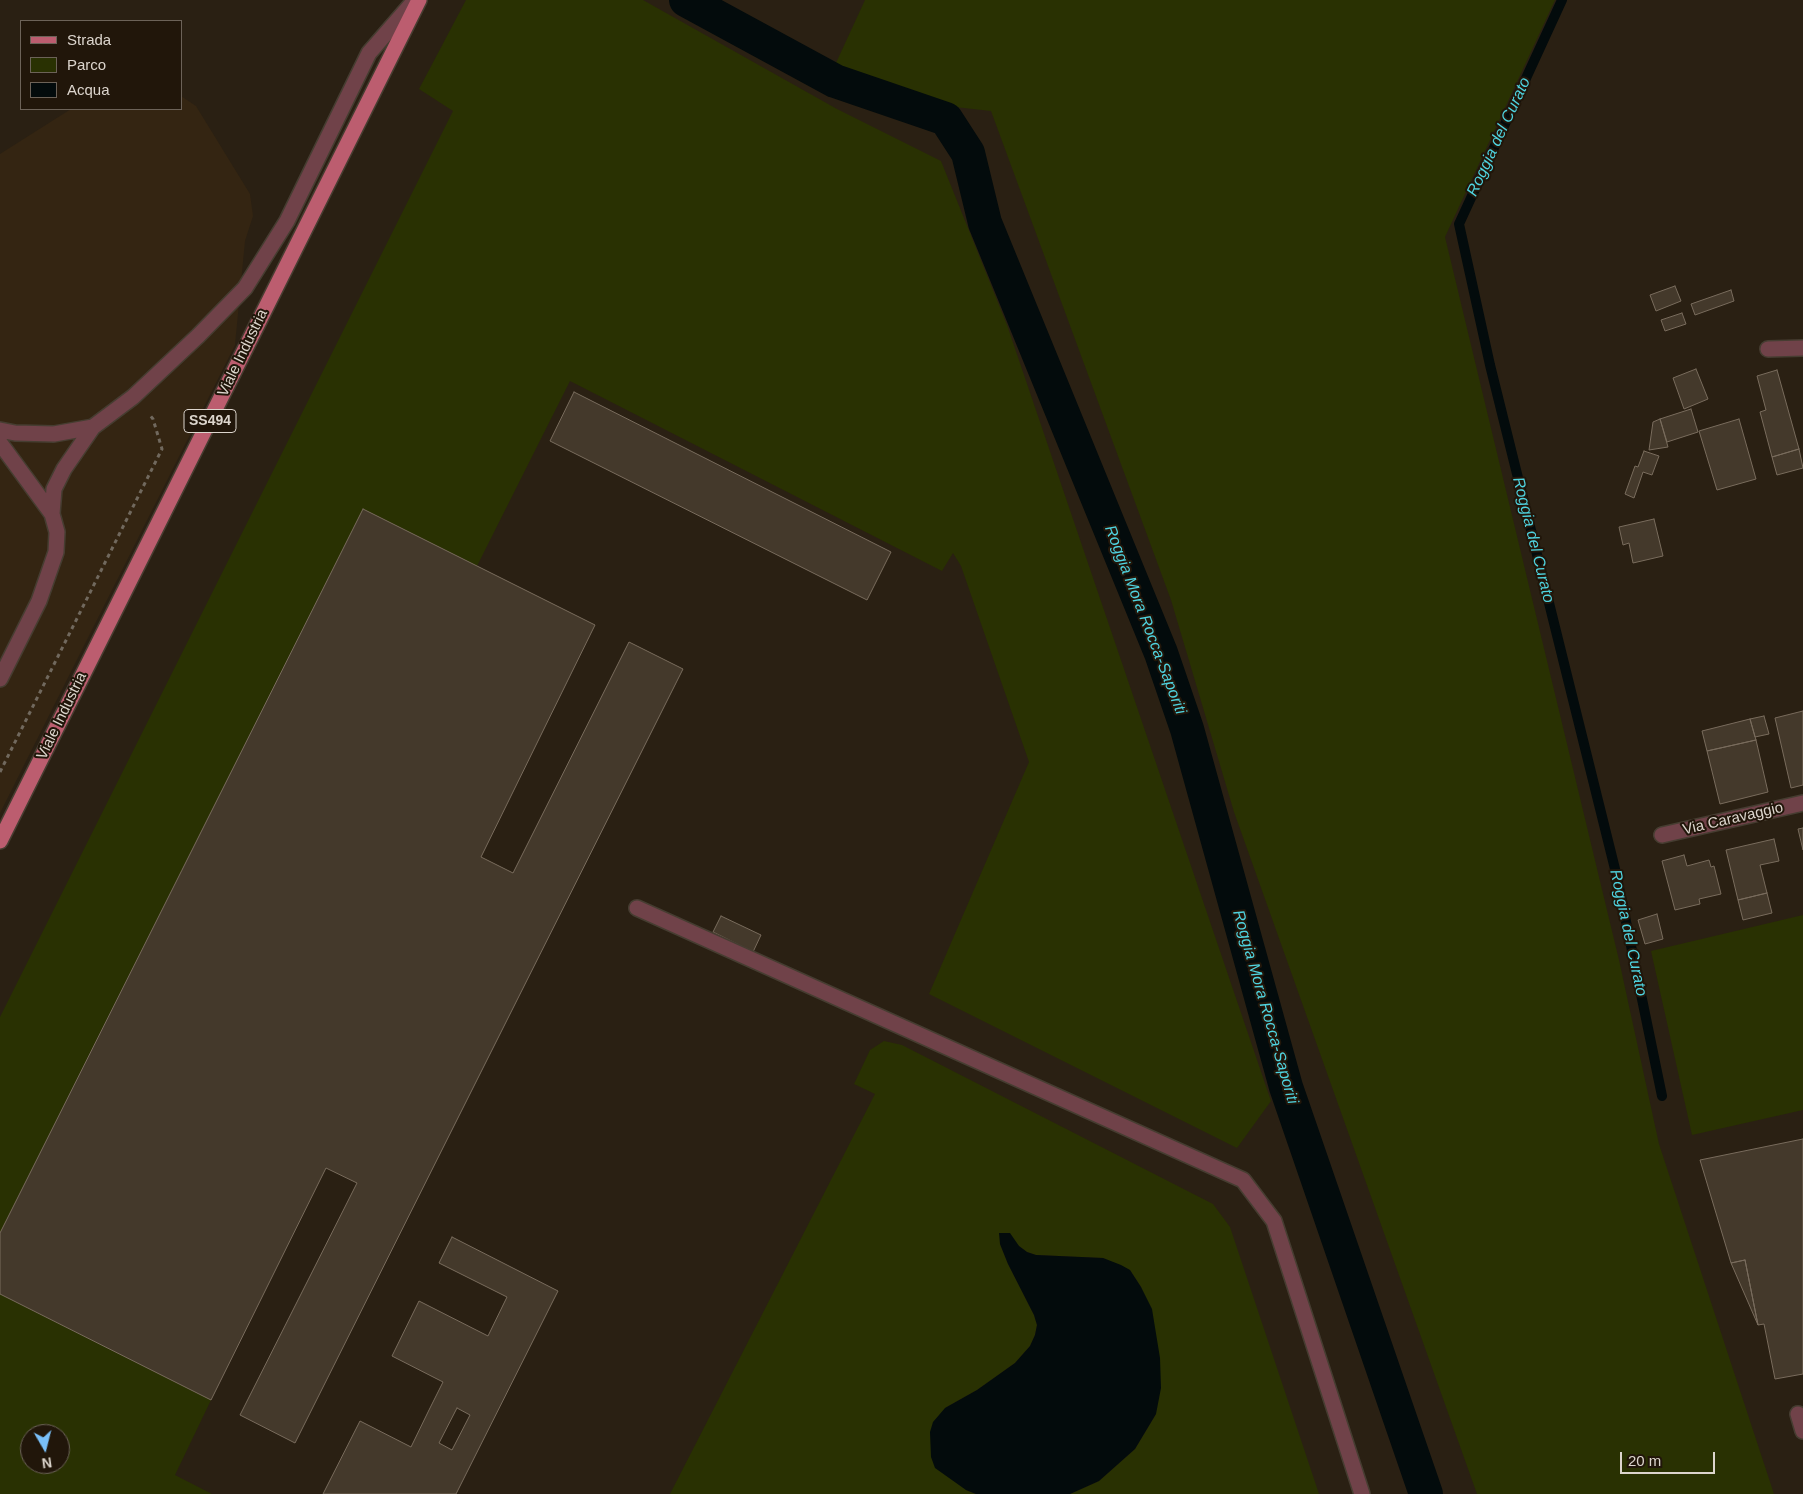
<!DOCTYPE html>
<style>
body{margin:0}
#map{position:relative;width:1803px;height:1494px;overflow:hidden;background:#2a2013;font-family:Arial,sans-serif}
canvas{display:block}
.legend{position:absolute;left:20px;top:20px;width:162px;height:90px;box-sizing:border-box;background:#21160a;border:1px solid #6c6258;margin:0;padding:6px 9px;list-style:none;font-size:15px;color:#dcd5cd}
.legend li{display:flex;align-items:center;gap:10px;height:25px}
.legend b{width:25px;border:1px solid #6c6258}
.north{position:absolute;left:20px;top:1424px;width:50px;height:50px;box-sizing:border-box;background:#21160a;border:1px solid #6c6258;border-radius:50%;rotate:172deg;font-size:14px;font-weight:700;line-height:20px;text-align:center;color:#dcd5cd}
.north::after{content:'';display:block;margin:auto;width:18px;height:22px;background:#79bff8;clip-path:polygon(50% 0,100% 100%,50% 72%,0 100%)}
.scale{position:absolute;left:1620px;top:1452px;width:95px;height:22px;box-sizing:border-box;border:2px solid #dcd5cd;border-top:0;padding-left:6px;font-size:15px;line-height:18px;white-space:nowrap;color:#dcd5cd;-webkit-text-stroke:4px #21160a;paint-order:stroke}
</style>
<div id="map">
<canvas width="1803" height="1494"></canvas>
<ul class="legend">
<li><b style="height:6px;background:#bc5d6f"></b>Strada</li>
<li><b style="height:14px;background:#293102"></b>Parco</li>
<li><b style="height:14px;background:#030b0c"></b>Acqua</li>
</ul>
<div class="north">N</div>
<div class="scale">20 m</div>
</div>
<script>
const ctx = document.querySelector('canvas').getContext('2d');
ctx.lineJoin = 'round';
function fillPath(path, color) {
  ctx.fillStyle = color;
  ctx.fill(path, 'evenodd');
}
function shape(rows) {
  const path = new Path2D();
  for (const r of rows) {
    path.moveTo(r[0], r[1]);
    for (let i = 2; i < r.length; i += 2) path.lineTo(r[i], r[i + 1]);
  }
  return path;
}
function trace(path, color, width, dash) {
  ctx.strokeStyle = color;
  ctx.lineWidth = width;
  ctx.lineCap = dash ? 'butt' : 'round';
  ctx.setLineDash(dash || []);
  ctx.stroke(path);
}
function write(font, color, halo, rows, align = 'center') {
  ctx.font = font + ' Arial,sans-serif';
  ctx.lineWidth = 4;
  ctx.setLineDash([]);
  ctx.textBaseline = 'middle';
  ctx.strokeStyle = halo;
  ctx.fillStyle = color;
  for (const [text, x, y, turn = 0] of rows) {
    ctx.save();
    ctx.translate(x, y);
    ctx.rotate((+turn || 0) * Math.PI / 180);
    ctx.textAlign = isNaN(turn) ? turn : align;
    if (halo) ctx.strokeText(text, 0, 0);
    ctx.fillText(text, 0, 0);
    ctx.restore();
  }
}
const built = shape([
 [181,96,196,106,250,194,253,216,245,241,235,345,0,813,0,154,71,109,181,109]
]);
const green = shape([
 [466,0,643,0,837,109,941,161,1007,325,1271,1101,1237,1148,929,994,1029,762,961,566,953,553,942,571,570,381,477,566,363,509,0,1233,0,1017,453,111,419,89],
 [865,0,1555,0,1445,237,1619,960,1659,1144,1774,1494,1477,1494,1234,812,1171,600,991,111,955,107,835,65],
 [1803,915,1803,1110,1692,1135,1651,951],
 [884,1041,902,1045,1213,1204,1230,1227,1319,1494,1070,1494,1099,1481,1135,1449,1156,1414,1141,1287,1130,1270,1103,1258,1036,1255,1027,1252,1019,1246,1000,1244,1008,1264,1034,1315,1037,1325,1035,1335,1030,1346,1015,1363,977,1390,945,1408,966,1490,976,1494,670,1494,875,1094,854,1084,870,1050],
 [0,1294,211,1400,175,1475,212,1494,0,1494],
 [30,1434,60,1434,60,1464,30,1464]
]);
const water = shape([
 [999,1233,1010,1233,1019,1246,1027,1252,1036,1255,1103,1258,1121,1265,1130,1270,1141,1287,1152,1309,1160,1358,1161,1388,1156,1414,1135,1449,1099,1481,1070,1494,976,1494,966,1490,935,1468,931,1457,930,1432,933,1422,945,1408,977,1390,1015,1363,1030,1346,1035,1335,1037,1325,1034,1315,1008,1264,1000,1244]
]);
const stream = shape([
 [1562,0,1459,224,1490,365,1616,873,1662,1096]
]);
const canal = shape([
 [686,0,835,81,946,119,968,153,985,223,1161,653,1187,729,1286,1087,1426,1494]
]);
const building = shape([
 [1675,286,1681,301,1656,311,1650,295,1675,286],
 [1731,290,1734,301,1695,315,1691,304,1731,290],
 [1682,313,1686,324,1665,331,1661,320,1682,313],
 [1696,369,1708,399,1684,409,1673,378,1696,369],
 [1777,370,1799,449,1772,457,1760,412,1766,410,1757,376,1777,370],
 [574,392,891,552,867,600,550,441,574,392],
 [1691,409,1698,432,1667,442,1660,419,1691,409],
 [1660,419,1668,447,1649,450,1653,422,1660,419],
 [1739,419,1756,479,1717,490,1699,431,1739,419],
 [1799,449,1803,468,1777,475,1772,457,1799,449],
 [1644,451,1659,456,1652,475,1643,472,1634,498,1625,494,1635,466,1638,467,1644,451],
 [363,509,595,625,481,857,513,873,629,642,683,669,295,1443,240,1415,357,1183,326,1168,211,1400,0,1294,0,1233,363,509],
 [1654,519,1663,556,1633,563,1629,543,1623,545,1619,527,1654,519],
 [1803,711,1803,785,1791,788,1775,718,1803,711],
 [1764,716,1769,734,1755,737,1750,719,1764,716],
 [1750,719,1756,740,1707,751,1702,731,1750,719],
 [1756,740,1768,792,1720,804,1707,751,1756,740],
 [1803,828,1803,850,1798,829,1803,828],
 [1774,839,1779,861,1760,865,1767,893,1738,900,1726,850,1774,839],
 [1684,855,1687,866,1709,860,1711,867,1714,866,1721,894,1699,899,1700,904,1675,910,1662,861,1684,855],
 [1767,893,1772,913,1743,920,1738,900,1767,893],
 [1657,914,1663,939,1645,944,1638,920,1657,914],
 [721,916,761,935,753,952,713,932,721,916],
 [1803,1139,1803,1374,1775,1379,1764,1324,1758,1325,1745,1260,1731,1263,1700,1160,1803,1139],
 [452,1237,558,1291,456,1494,323,1494,360,1421,411,1447,429,1410,443,1382,392,1356,419,1301,488,1336,507,1297,439,1263,452,1237],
 [457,1408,470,1415,452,1450,439,1443,457,1408],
 [1745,1260,1758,1325,1731,1263,1745,1260]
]);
const path = shape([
 [0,772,162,449,153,419,149,414]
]);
const service = shape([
 [0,430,15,433,54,434,93,427],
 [0,443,52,514],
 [0,679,39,601,56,552,57,532,52,514,54,489,64,469,93,427,133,397,198,336,245,288,287,221,369,53,415,0],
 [637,908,1243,1180,1274,1221,1362,1494],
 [1798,1414,1803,1431]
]);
const minor = shape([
 [1768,349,1803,348],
 [1662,835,1803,803]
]);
const primary = shape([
 [0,841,419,0]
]);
const shields = [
 [210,421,52]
];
const shieldNames = [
 ["SS494",210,421]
];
const streetNames = [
 ["Viale Industria",243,353,-64],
 ["Viale Industria",62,716,-64],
 ["Via Caravaggio",1733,819,-13]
];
const waterNames = [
 ["Roggia del Curato",1499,137,-65],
 ["Roggia del Curato",1533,540,76],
 ["Roggia Mora Rocca-Saporiti",1145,620,69],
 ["Roggia del Curato",1628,933,78],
 ["Roggia Mora Rocca-Saporiti",1265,1007,74]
];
fillPath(built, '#342512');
fillPath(green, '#293102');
fillPath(water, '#030b0c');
trace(stream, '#030b0c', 10);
trace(canal, '#030b0c', 34);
fillPath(building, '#44392b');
trace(building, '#796c5d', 1);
trace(service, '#463d31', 18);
trace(minor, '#463d31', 18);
trace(primary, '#463d31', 18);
trace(path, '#71695e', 3, [4, 4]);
trace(service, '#704249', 15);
trace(minor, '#704249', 15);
trace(primary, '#bc5d6f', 15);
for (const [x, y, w] of shields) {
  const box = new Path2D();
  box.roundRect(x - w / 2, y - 11.5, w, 23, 4);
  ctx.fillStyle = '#21160a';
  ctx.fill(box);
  trace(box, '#dcd5cd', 1);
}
write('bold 14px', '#dcd5cd', null, shieldNames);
write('15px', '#dcd5cd', '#21160a', streetNames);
write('italic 16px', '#4fd3df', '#21160a', waterNames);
</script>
